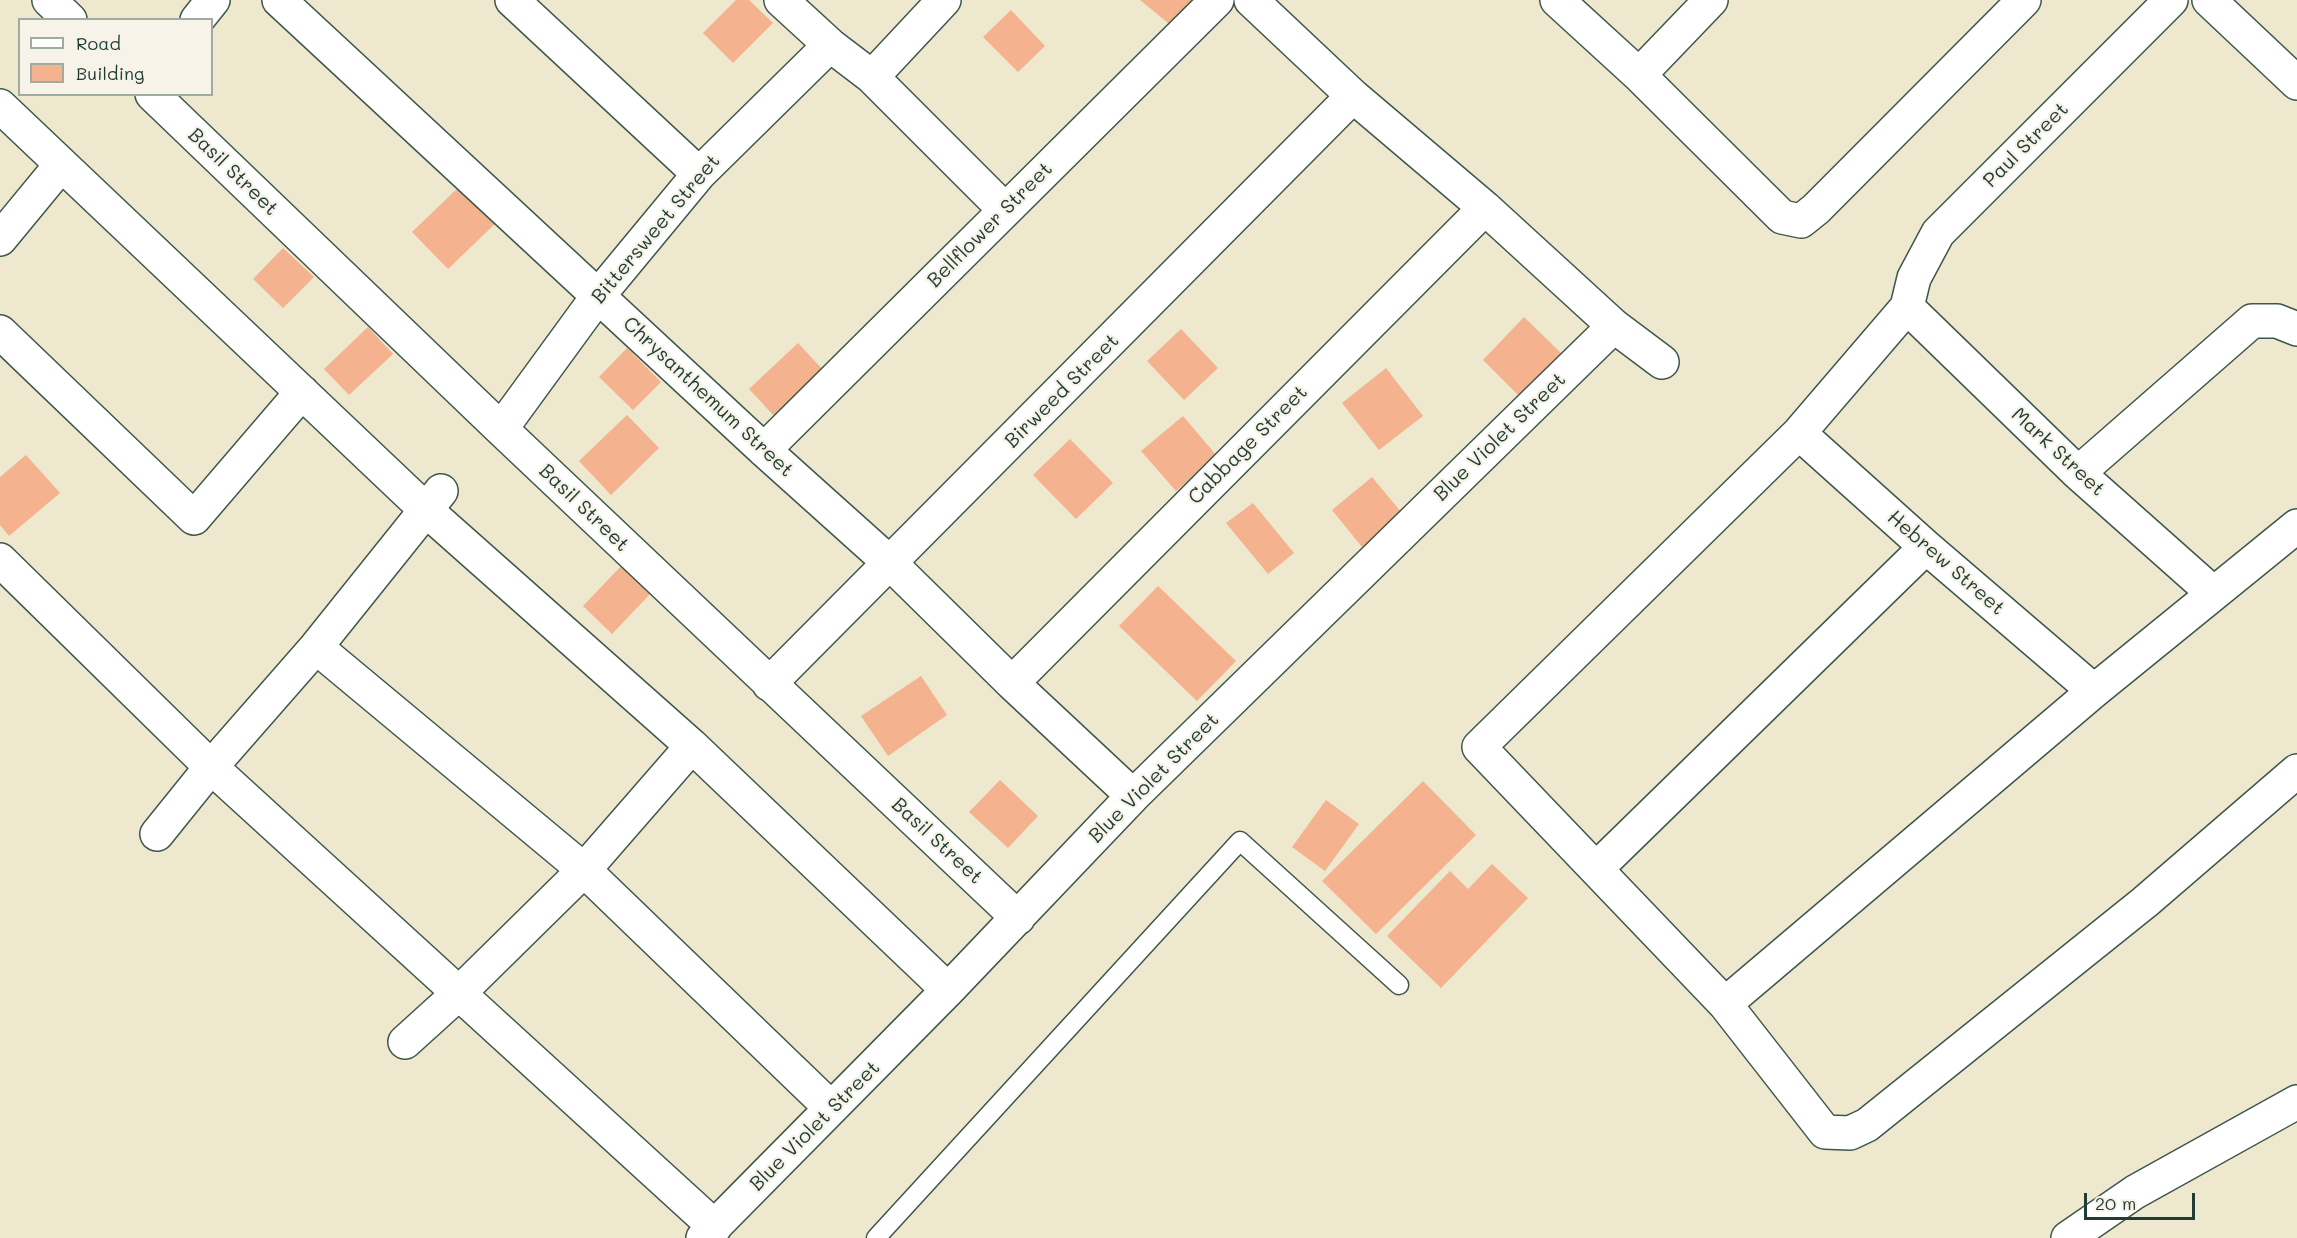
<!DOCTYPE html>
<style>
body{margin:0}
#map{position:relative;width:2297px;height:1238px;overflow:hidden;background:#eee8ce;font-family:Mali,sans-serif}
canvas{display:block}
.legend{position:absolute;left:18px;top:18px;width:195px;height:78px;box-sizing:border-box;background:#f7f3e8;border:2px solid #a1aaa0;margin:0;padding:8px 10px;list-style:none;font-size:18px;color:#1f3d34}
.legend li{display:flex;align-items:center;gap:12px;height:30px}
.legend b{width:30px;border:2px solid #a1aaa0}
.scale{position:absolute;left:2084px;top:1193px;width:111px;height:27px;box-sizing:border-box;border:3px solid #1f3d34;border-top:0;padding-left:8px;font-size:18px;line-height:21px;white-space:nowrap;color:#1f3d34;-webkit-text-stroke:4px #f7f3e8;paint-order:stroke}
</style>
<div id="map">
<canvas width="2297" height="1238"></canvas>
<ul class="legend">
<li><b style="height:8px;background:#fff"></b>Road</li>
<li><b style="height:16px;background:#f4b28e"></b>Building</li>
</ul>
<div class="scale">20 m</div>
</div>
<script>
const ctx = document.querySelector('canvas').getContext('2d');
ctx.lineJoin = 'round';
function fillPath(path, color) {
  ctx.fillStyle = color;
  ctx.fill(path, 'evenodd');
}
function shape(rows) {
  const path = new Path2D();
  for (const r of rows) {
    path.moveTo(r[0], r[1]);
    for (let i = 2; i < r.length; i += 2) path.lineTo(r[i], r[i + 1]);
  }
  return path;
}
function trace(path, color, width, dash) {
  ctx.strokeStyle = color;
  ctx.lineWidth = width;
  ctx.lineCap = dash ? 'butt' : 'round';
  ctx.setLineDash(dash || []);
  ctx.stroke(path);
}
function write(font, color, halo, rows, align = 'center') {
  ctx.font = font + ' Mali,sans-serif';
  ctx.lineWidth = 4.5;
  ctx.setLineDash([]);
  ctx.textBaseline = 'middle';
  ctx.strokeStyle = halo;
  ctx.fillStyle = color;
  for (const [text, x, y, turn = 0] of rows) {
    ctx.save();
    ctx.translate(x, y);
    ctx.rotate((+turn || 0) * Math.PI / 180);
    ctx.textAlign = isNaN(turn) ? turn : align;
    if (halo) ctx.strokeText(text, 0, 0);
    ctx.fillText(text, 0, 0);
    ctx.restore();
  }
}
const building = shape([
 [736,0,749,0,773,23,733,63,703,33],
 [1140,0,1196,0,1173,27],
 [1011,10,1045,46,1018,72,983,37],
 [462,184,498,221,448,269,412,232],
 [283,248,314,277,283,308,253,279],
 [1524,317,1561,353,1519,396,1483,360],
 [368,327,393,354,349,395,324,369],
 [1181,329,1218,368,1184,400,1147,361],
 [798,343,825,372,776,418,749,389],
 [627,348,661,382,633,410,599,377],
 [1386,368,1423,416,1379,450,1342,403],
 [627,415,659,448,611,495,579,461],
 [1183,416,1217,456,1176,491,1141,451],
 [1070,439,1113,483,1076,519,1033,475],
 [26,455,60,493,9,536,0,525,0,477],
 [1372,477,1416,530,1375,563,1332,510],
 [1253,503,1294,553,1268,574,1226,523],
 [623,564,652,592,612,634,583,606],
 [1158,586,1236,661,1197,701,1119,626],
 [921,676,947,715,888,756,861,716],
 [1000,780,1038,816,1008,848,969,812],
 [1423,781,1476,835,1376,934,1322,881],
 [1326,800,1359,824,1325,871,1292,847],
 [1492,864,1528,898,1441,988,1387,936,1450,871,1468,889]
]);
const lane = shape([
 [876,1238,1240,841,1399,985]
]);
const street = shape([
 [49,0,70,20],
 [279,0,764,450,891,564,1012,683,1133,796],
 [512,0,699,174],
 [781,0,830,45,872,77,1005,210],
 [1251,0,1353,96,1485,208,1614,326,1662,362],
 [1557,0,1639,75,1782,217,1801,221,1816,209,2024,0],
 [2171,0,1938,233,1914,278,1907,307,1799,433,1479,747,1725,1004,1825,1132,1850,1133,1867,1125,2145,902,2297,771],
 [2209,0,2297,83],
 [197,20,213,0],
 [1639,75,1711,0],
 [872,77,944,0],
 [152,94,501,429,1018,918],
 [0,106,426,510,692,746,948,990],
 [0,239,61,165],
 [1907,307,2078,473,2213,593],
 [0,332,194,518,302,392],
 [501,429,598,296,699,174,830,45],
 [1799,433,1926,547,2094,691],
 [764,450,1217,0],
 [2078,473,2252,321,2277,321,2297,329],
 [0,560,211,767,715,1227],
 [316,647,584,870,831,1108],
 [1012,683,1485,208],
 [769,684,1353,96],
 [157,834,211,767,316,647,441,491],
 [1596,869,1926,547],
 [1725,1004,2094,691,2297,526],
 [405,1042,458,994,584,870,692,746],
 [703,1238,948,990,1133,796,1614,326],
 [2068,1238,2135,1192,2297,1102]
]);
const streetNames = [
 ["Paul Street",2026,145,-45],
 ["Basil Street",233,172,44],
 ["Bellflower Street",990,225,-45],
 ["Bittersweet Street",656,229,-50],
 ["Birweed Street",1062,391,-45],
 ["Chrysanthemum Street",708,397,43],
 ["Blue Violet Street",1500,437,-44],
 ["Cabbage Street",1248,445,-45],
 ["Mark Street",2058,452,43],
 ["Basil Street",584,508,44],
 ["Hebrew Street",1946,563,41],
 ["Blue Violet Street",1154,778,-45],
 ["Basil Street",937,841,43],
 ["Blue Violet Street",815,1126,-45]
];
fillPath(building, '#f4b28e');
trace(lane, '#3e574b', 21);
trace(street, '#3e574b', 36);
trace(lane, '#fff', 18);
trace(street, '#fff', 33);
write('20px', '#1f3d34', '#f7f3e8', streetNames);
</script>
